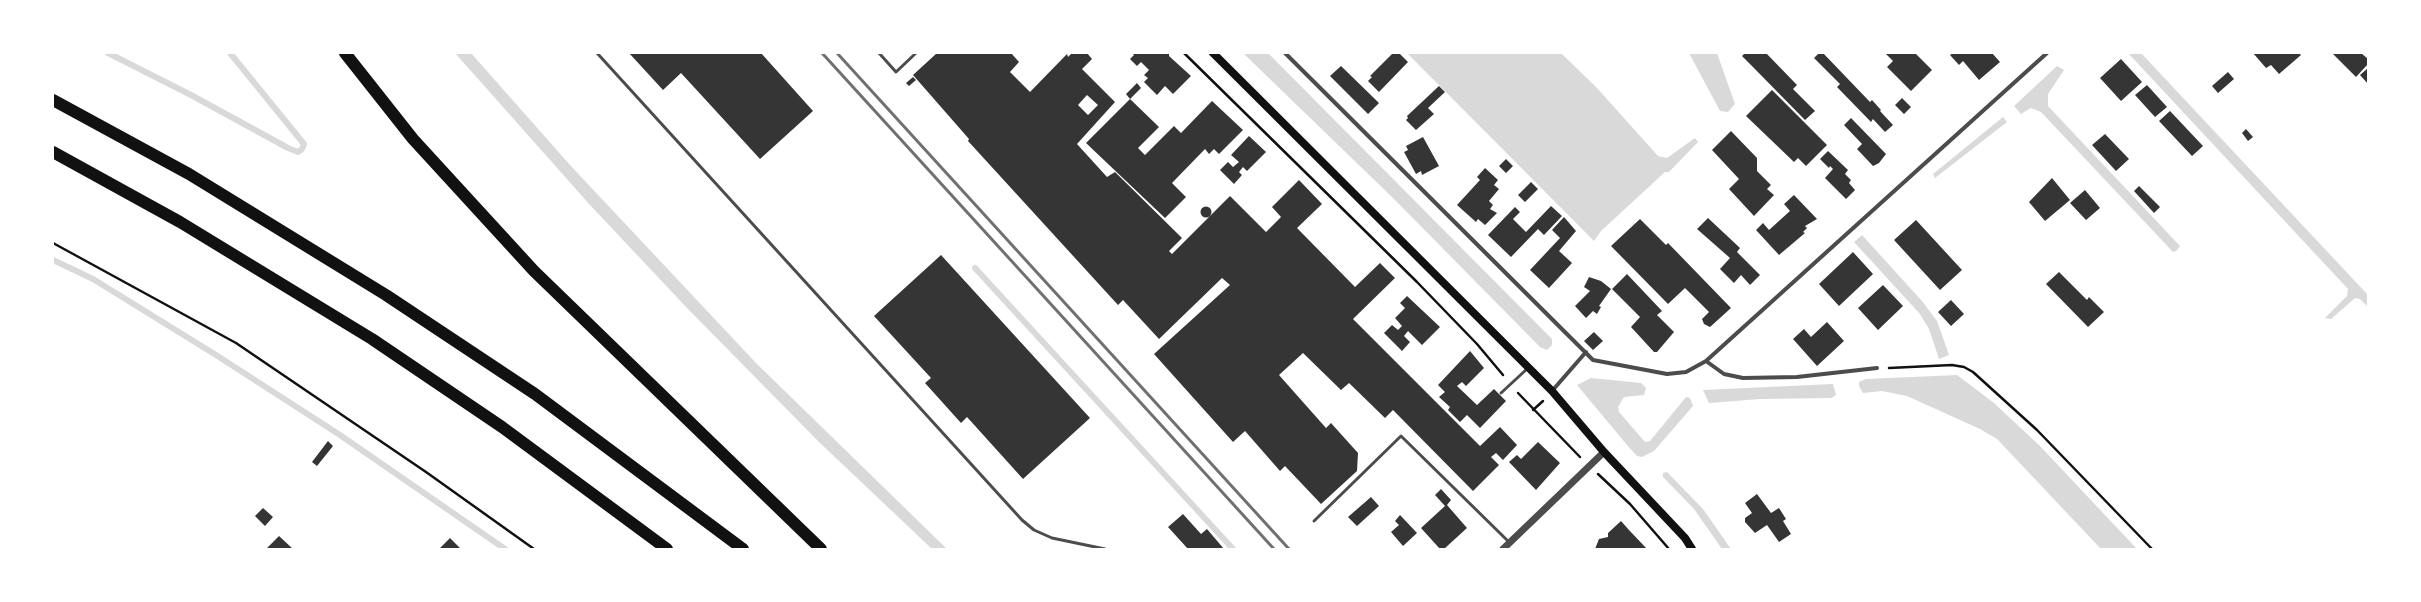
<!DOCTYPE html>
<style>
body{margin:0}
#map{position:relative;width:2421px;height:602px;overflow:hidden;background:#fff;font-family:Raleway,sans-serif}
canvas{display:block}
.frame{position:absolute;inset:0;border:54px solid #fff;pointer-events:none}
</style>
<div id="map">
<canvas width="2421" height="602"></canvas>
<div class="frame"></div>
</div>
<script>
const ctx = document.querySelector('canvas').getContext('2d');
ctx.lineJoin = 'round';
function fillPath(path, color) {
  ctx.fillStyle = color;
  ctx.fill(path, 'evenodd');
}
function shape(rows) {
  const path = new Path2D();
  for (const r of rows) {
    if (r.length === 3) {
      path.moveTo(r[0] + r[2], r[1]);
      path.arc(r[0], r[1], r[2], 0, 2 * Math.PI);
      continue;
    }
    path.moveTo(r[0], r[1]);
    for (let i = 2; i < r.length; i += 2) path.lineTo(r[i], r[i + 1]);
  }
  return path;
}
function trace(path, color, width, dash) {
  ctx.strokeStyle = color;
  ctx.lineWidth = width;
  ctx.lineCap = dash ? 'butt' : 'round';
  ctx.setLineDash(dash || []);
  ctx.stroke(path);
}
const water = shape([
 [455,53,471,53,570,165,756,363,947,549,932,549,819,442,687,308,590,205],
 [1243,53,1268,53,1552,339,1552,345,1547,350,1540,347,1394,199],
 [1407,53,1561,53,1597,88,1658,156,1667,158,1695,138,1698,142,1669,172,1665,172,1601,231,1594,241],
 [1689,53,1717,53,1735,104,1728,112,1720,111],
 [2128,53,2141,53,2368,295,2368,307,2360,299,2355,298,2331,319,2325,318,2347,296,2348,289],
 [2057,66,2064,70,2048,94,2048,106,2180,246,2176,251,2173,252,2041,112,2031,108,2021,114,2014,106],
 [2003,117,2007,122,1935,178,1933,174],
 [1862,235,1922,301,1937,321,1949,355,1939,359,1929,329,1920,314,1854,242],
 [1957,375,1994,403,2040,446,2137,549,2101,549,1997,439,1980,429,1907,396,1882,391,1863,393,1859,386,1859,382,1866,379],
 [1591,378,1641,383,1646,388,1644,395,1624,397,1618,407,1619,412,1645,442,1650,441,1686,397,1690,398,1693,406,1654,451,1642,457,1637,456,1627,445,1577,385],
 [1833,384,1836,395,1831,398,1760,399,1709,403,1703,390],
 [1667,472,1703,509,1731,549,1722,549,1694,509,1663,477,1663,473]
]);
const stream = shape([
 [108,53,191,95,288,148,298,152,302,149,304,144,230,53],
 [53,260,93,279,216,355,340,435,505,549],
 [975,268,1233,549]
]);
const building = shape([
 [629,53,761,53,813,111,760,159,681,73,663,90],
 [937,53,1011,53,1019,62,1010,72,1030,92,1067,54,1068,57,1072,53,1087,53,1092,59,1082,69,1115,102,1077,144,1107,177,1115,172,1182,238,1169,251,1172,254,1230,196,1266,232,1281,217,1272,207,1299,180,1322,204,1297,228,1355,287,1380,263,1395,278,1353,319,1480,446,1500,427,1517,445,1503,460,1496,453,1491,457,1499,465,1473,491,1393,410,1385,418,1349,383,1341,390,1303,353,1279,375,1326,428,1331,423,1358,453,1357,471,1321,504,1285,466,1280,471,1245,431,1233,442,1154,354,1230,285,1222,278,1159,339,1123,300,1118,305,968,141,969,139,913,75],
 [1087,95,1098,105,1088,115,1078,105],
 [1132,53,1169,53,1169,56,1191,76,1173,94,1165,86,1157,95,1144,82,1148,78,1144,75,1149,70,1141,62,1137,66,1130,59,1134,55],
 [1393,53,1399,53,1408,62,1379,92,1368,81,1372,77,1370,76],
 [1745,53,1766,53,1797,85,1793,89,1815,111,1805,120,1751,65,1742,56],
 [1819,53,1823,53,1870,102,1872,100,1881,110,1880,111,1893,125,1885,132,1873,119,1871,122,1837,87,1840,84,1814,58],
 [1885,53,1915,53,1932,70,1911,91,1887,67,1893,61],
 [1953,53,1992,53,2000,62,1979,80,1963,61,1959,65,1950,55],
 [2253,53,2299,53,2301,55,2279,74,2271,65,2266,68],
 [2332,53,2361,53,2368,59,2368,64,2356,77],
 [2121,59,2142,82,2121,101,2100,78],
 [1341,66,1379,103,1368,114,1330,76],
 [2368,68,2368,84,2360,75],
 [2228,72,2234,79,2218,93,2212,86],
 [913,77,916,80,909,86,906,83],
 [1137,83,1141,88,1130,99,1126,94],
 [2147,85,2167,107,2155,117,2135,95],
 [1439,86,1445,92,1428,108,1434,114,1416,130,1406,120,1408,118,1407,116],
 [1772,90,1827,145,1806,166,1798,158,1794,162,1746,116],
 [1902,98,1911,107,1904,114,1895,105],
 [1130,99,1159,127,1138,148,1145,155,1174,126,1181,133,1212,101,1243,130,1219,154,1214,149,1209,154,1205,149,1172,183,1186,197,1165,218,1086,143],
 [2170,111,2203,146,2192,156,2159,121],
 [1851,118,1886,154,1879,163,1873,166,1857,149,1862,144,1844,125],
 [2246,129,2253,137,2248,141,2242,133],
 [1731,131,1757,158,1757,171,1771,185,1767,189,1774,195,1754,216,1729,189,1739,179,1712,150],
 [2105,134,2129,159,2116,171,2092,145],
 [1249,136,1266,152,1247,171,1243,167,1239,172,1242,175,1234,184,1220,170,1228,162,1233,167,1239,162,1231,155],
 [1423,137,1439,166,1422,175,1421,171,1416,174,1404,152,1408,150,1406,146],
 [1828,151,1848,170,1845,174,1851,180,1849,183,1855,190,1846,199,1825,178,1833,169,1830,166,1829,168,1820,159],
 [1506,159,1513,166,1506,173,1499,166],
 [1485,168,1498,180,1494,185,1499,189,1489,201,1493,205,1490,209,1497,213,1485,225,1478,219,1476,222,1457,205,1480,180,1477,177],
 [2052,178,2070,200,2045,221,2029,202],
 [1531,182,1538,189,1525,202,1518,195],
 [2139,186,2160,207,2154,213,2134,191],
 [2085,190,2100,208,2086,220,2070,203],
 [1794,195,1817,219,1805,226,1807,228,1803,232,1805,233,1779,255,1756,230,1763,223,1769,230,1790,211,1784,204],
 [1551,206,1562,216,1544,235,1538,229,1511,257,1488,235,1515,207,1520,212,1513,219,1526,232],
 [1206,212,5.5],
 [1564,217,1576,231,1559,251,1572,263,1549,288,1530,270,1560,238,1552,230],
 [1708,218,1740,248,1737,252,1760,275,1750,285,1741,275,1734,283,1720,269,1730,258,1697,229],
 [1640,219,1666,245,1668,243,1731,308,1710,327,1704,324,1702,319,1709,312,1685,288,1668,304,1611,246],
 [1916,220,1962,270,1940,290,1894,240],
 [1853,252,1873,274,1839,306,1819,284],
 [941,255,1090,418,1023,479,967,417,961,423,925,383,931,378,874,316],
 [2059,272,2087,300,2089,297,2104,312,2088,327,2046,284],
 [1627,274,1662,311,1657,315,1674,332,1657,352,1654,352,1631,327,1640,317,1612,289],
 [1589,277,1601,281,1611,289,1599,306,1601,307,1597,314,1593,311,1586,318,1575,306,1590,291,1584,287],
 [1883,285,1903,306,1878,330,1858,308],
 [1407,296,1440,327,1422,345,1408,331,1404,336,1410,342,1402,351,1384,333,1392,325,1398,330,1402,326,1395,318,1405,308,1400,303],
 [1951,300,1964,314,1951,326,1938,312],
 [1827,322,1844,341,1817,366,1793,339,1804,329,1811,337],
 [1594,332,1603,341,1593,350,1584,341],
 [1470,351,1484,368,1466,386,1462,382,1457,386,1477,405,1494,389,1506,401,1480,428,1467,415,1460,422,1448,410,1450,407,1439,397,1445,392,1438,385],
 [328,441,333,446,317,466,312,462],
 [1538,442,1560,463,1536,490,1509,462,1517,455,1521,459],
 [1441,489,1451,500,1447,505,1467,528,1444,549,1440,549,1421,528,1445,506,1435,495],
 [1757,494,1771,513,1779,508,1786,519,1783,521,1791,534,1779,542,1767,525,1755,533,1745,522,1745,518,1752,513,1745,503],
 [1371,497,1379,506,1357,526,1348,517],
 [263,508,273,517,265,526,255,516],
 [1183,514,1201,534,1207,529,1224,549,1188,549,1168,527],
 [1400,515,1417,533,1403,546,1391,532,1399,525,1395,521],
 [1621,521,1629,530,1647,549,1595,549,1599,539,1608,537,1608,533],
 [279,536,293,549,266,549],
 [450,538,461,549,439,549]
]);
const path = shape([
 [1184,53,1417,282,1477,344,1503,375],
 [53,243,236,343,426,472,534,549],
 [1889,368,1952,365,1964,367,1973,372,2037,430,2152,549],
 [1518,393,1580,457],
 [1533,410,1543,401],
 [1598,474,1630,504,1669,549]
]);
const service = shape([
 [597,53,1022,520,1034,530,1052,538,1105,549],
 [879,53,896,72,916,53],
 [1501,393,1528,368],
 [1314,521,1401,436,1510,543]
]);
const minor = shape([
 [1285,53,1593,360,1667,374,1686,372,1706,361,2047,53],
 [1706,361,1724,374,1743,378,1797,377,1877,368],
 [1552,391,1586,352]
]);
const tertiary = shape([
 [1503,549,1604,452]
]);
const secondary = shape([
 [1213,53,1552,391,1604,452,1685,538,1692,549]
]);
const motorway = shape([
 [345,53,413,139,534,271,821,549],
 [53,100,189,174,386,295,535,394,743,549],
 [53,152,180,222,372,339,502,427,667,549]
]);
const rail = shape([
 [822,53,1274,549],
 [837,53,1289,549]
]);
fillPath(water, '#d9d9d9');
trace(stream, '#d9d9d9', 6);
fillPath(building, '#353535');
trace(path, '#111', 2.5);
trace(service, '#4c4c4c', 3);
trace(minor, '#4c4c4c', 4);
trace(tertiary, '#4c4c4c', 7);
trace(secondary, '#111', 8);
trace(motorway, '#111', 12);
trace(rail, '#707070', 3);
</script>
